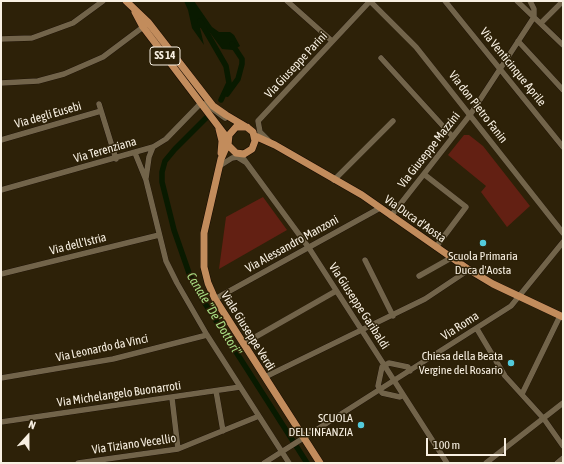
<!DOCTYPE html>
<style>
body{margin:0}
#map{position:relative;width:564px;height:464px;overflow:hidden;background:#2d2108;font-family:"Asap Condensed",sans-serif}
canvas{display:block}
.frame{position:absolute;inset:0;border:2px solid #f8f0e2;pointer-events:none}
.north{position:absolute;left:8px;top:416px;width:40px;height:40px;-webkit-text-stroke:3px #2d2108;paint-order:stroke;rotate:21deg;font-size:11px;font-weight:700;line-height:16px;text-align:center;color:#f8f0e2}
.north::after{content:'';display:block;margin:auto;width:14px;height:18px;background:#f8f0e2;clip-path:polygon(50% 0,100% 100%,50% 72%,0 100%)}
.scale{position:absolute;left:426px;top:438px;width:80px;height:18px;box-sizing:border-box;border:2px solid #f8f0e2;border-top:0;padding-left:5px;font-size:12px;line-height:14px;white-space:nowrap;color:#f8f0e2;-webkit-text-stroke:3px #2d2108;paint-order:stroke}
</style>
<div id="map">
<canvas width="564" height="464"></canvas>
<div class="frame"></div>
<div class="north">N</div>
<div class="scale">100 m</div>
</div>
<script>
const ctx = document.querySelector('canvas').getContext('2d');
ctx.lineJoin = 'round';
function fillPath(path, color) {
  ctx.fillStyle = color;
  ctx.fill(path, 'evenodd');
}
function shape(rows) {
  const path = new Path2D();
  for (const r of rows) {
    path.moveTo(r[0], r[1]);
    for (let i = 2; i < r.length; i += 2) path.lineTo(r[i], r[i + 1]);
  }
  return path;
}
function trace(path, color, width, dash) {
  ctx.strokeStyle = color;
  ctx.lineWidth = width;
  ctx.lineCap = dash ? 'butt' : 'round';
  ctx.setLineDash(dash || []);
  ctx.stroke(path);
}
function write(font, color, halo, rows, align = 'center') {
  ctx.font = font + ' "Asap Condensed",sans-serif';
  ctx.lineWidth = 3;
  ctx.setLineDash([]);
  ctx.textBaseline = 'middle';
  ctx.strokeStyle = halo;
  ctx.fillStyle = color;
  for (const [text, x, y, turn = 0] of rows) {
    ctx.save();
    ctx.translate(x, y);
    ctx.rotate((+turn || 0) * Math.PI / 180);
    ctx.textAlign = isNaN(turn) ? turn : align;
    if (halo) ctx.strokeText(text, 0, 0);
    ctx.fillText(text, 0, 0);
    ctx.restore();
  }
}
const green = shape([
 [464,135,469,135,483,146,530,206,507,227,481,192,486,186,448,155],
 [263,197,287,230,219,269,226,217]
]);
const water = shape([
 [184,1,194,1,212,27,219,32,230,32,234,35,240,46,233,50,222,49,205,26,200,28,204,45,192,28,188,10]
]);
const canal = shape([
 [200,21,226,66,229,83,221,100],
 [227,94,238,79,242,64,242,59,232,44],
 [206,118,175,149,165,161,162,172,162,182,174,230,189,273,199,294,307,463]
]);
const minor = shape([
 [287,1,332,41],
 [445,1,563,147],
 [517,1,563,45],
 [530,1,534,9,534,17],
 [541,23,563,1],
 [1,39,32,38,73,23,103,1],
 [518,41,563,90],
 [381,58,452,136],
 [1,83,38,81,64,74,103,57,143,27],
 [99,104,116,159],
 [1,140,101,111],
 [269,141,260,132,258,121,370,1,416,47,563,233],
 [135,153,146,180,166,261,177,283,207,335,289,463],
 [240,154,309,248,447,463],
 [221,165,232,158,237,157,245,162],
 [425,175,466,207,436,247],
 [146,178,149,157,153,147],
 [334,180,393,121],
 [1,190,153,147,166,139,200,104,206,104,225,118],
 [391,216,470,115,534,17],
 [365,260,393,316],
 [1,274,159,235],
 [419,276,451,258],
 [215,299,380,208],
 [477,329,505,376,544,419,563,446],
 [243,344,336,291],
 [265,377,425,299,464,273,468,269],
 [1,378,113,359,207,335],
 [216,391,223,431],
 [522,394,560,316],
 [403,395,400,397,382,393,378,386,382,367,389,363,408,367,410,371],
 [172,398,178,449],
 [1,422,240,387],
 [78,463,178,449,259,416],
 [264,463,511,306,563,242],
 [486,463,563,403],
 [557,463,563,458]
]);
const major = shape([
 [126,1,148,22,213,106,226,115,248,128,253,132,255,141,252,149,244,154,236,153,228,145,229,135,236,127,247,127],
 [135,12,143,27,228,139],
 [219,129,222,141,221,153],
 [255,136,275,145,362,195,468,269,493,284,563,317],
 [228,143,221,159,204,233,204,267,208,283,215,299,320,463]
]);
const markers = [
 [483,243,4,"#53cbdc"],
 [511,363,4,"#53cbdc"],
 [361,425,4,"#53cbdc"]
];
const shields = [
 [165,56,30]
];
const shieldNames = [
 ["SS 14",165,56]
];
const streetNames = [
 ["Via Giuseppe Parini",296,65,-47],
 ["Via Venticinque Aprile",513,67,51],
 ["Via don Pietro Fanin",478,107,52],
 ["Via degli Eusebi",48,115,-16],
 ["Via Terenziana",105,150,-16],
 ["Via Giuseppe Mazzini",429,150,-52],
 ["Via Duca d'Aosta",415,219,35],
 ["Via dell'Istria",78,244,-14],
 ["Via Alessandro Manzoni",292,244,-29],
 ["Via Giuseppe Garibaldi",359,306,57],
 ["Via Roma",460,326,-33],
 ["Viale Giuseppe Verdi",248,331,58],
 ["Via Leonardo da Vinci",102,348,-12],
 ["Via Michelangelo Buonarroti",119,394,-8],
 ["Via Tiziano Vecellio",134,444,-8]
];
const poiNames = [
 ["Scuola Primaria",483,256,"center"],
 ["Duca d'Aosta",483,270,"center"],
 ["Chiesa della Beata",503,356],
 ["Vergine del Rosario",503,370],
 ["SCUOLA",353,418],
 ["DELL'INFANZIA",353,432]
];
const waterNames = [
 ["Canale \"De' Dottori\"",214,314,59]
];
fillPath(green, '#632013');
fillPath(water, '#091a00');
trace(canal, '#091a00', 5.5);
trace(minor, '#150a00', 6);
trace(major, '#150a00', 8);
trace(minor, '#72644a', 5.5);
trace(major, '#c28c5c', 7);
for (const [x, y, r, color] of markers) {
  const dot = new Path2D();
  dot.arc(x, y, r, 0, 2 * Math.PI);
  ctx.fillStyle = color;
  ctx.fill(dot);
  trace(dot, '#2d2108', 1.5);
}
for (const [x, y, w] of shields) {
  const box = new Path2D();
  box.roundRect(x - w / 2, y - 9, w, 18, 3);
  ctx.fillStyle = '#2d2108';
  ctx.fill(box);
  trace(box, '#f8f0e2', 1);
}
write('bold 11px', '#f8f0e2', null, shieldNames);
write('12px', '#f8f0e2', '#2d2108', streetNames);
write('12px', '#f8f0e2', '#2d2108', poiNames, 'right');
write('italic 13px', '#aade84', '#2d2108', waterNames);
</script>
